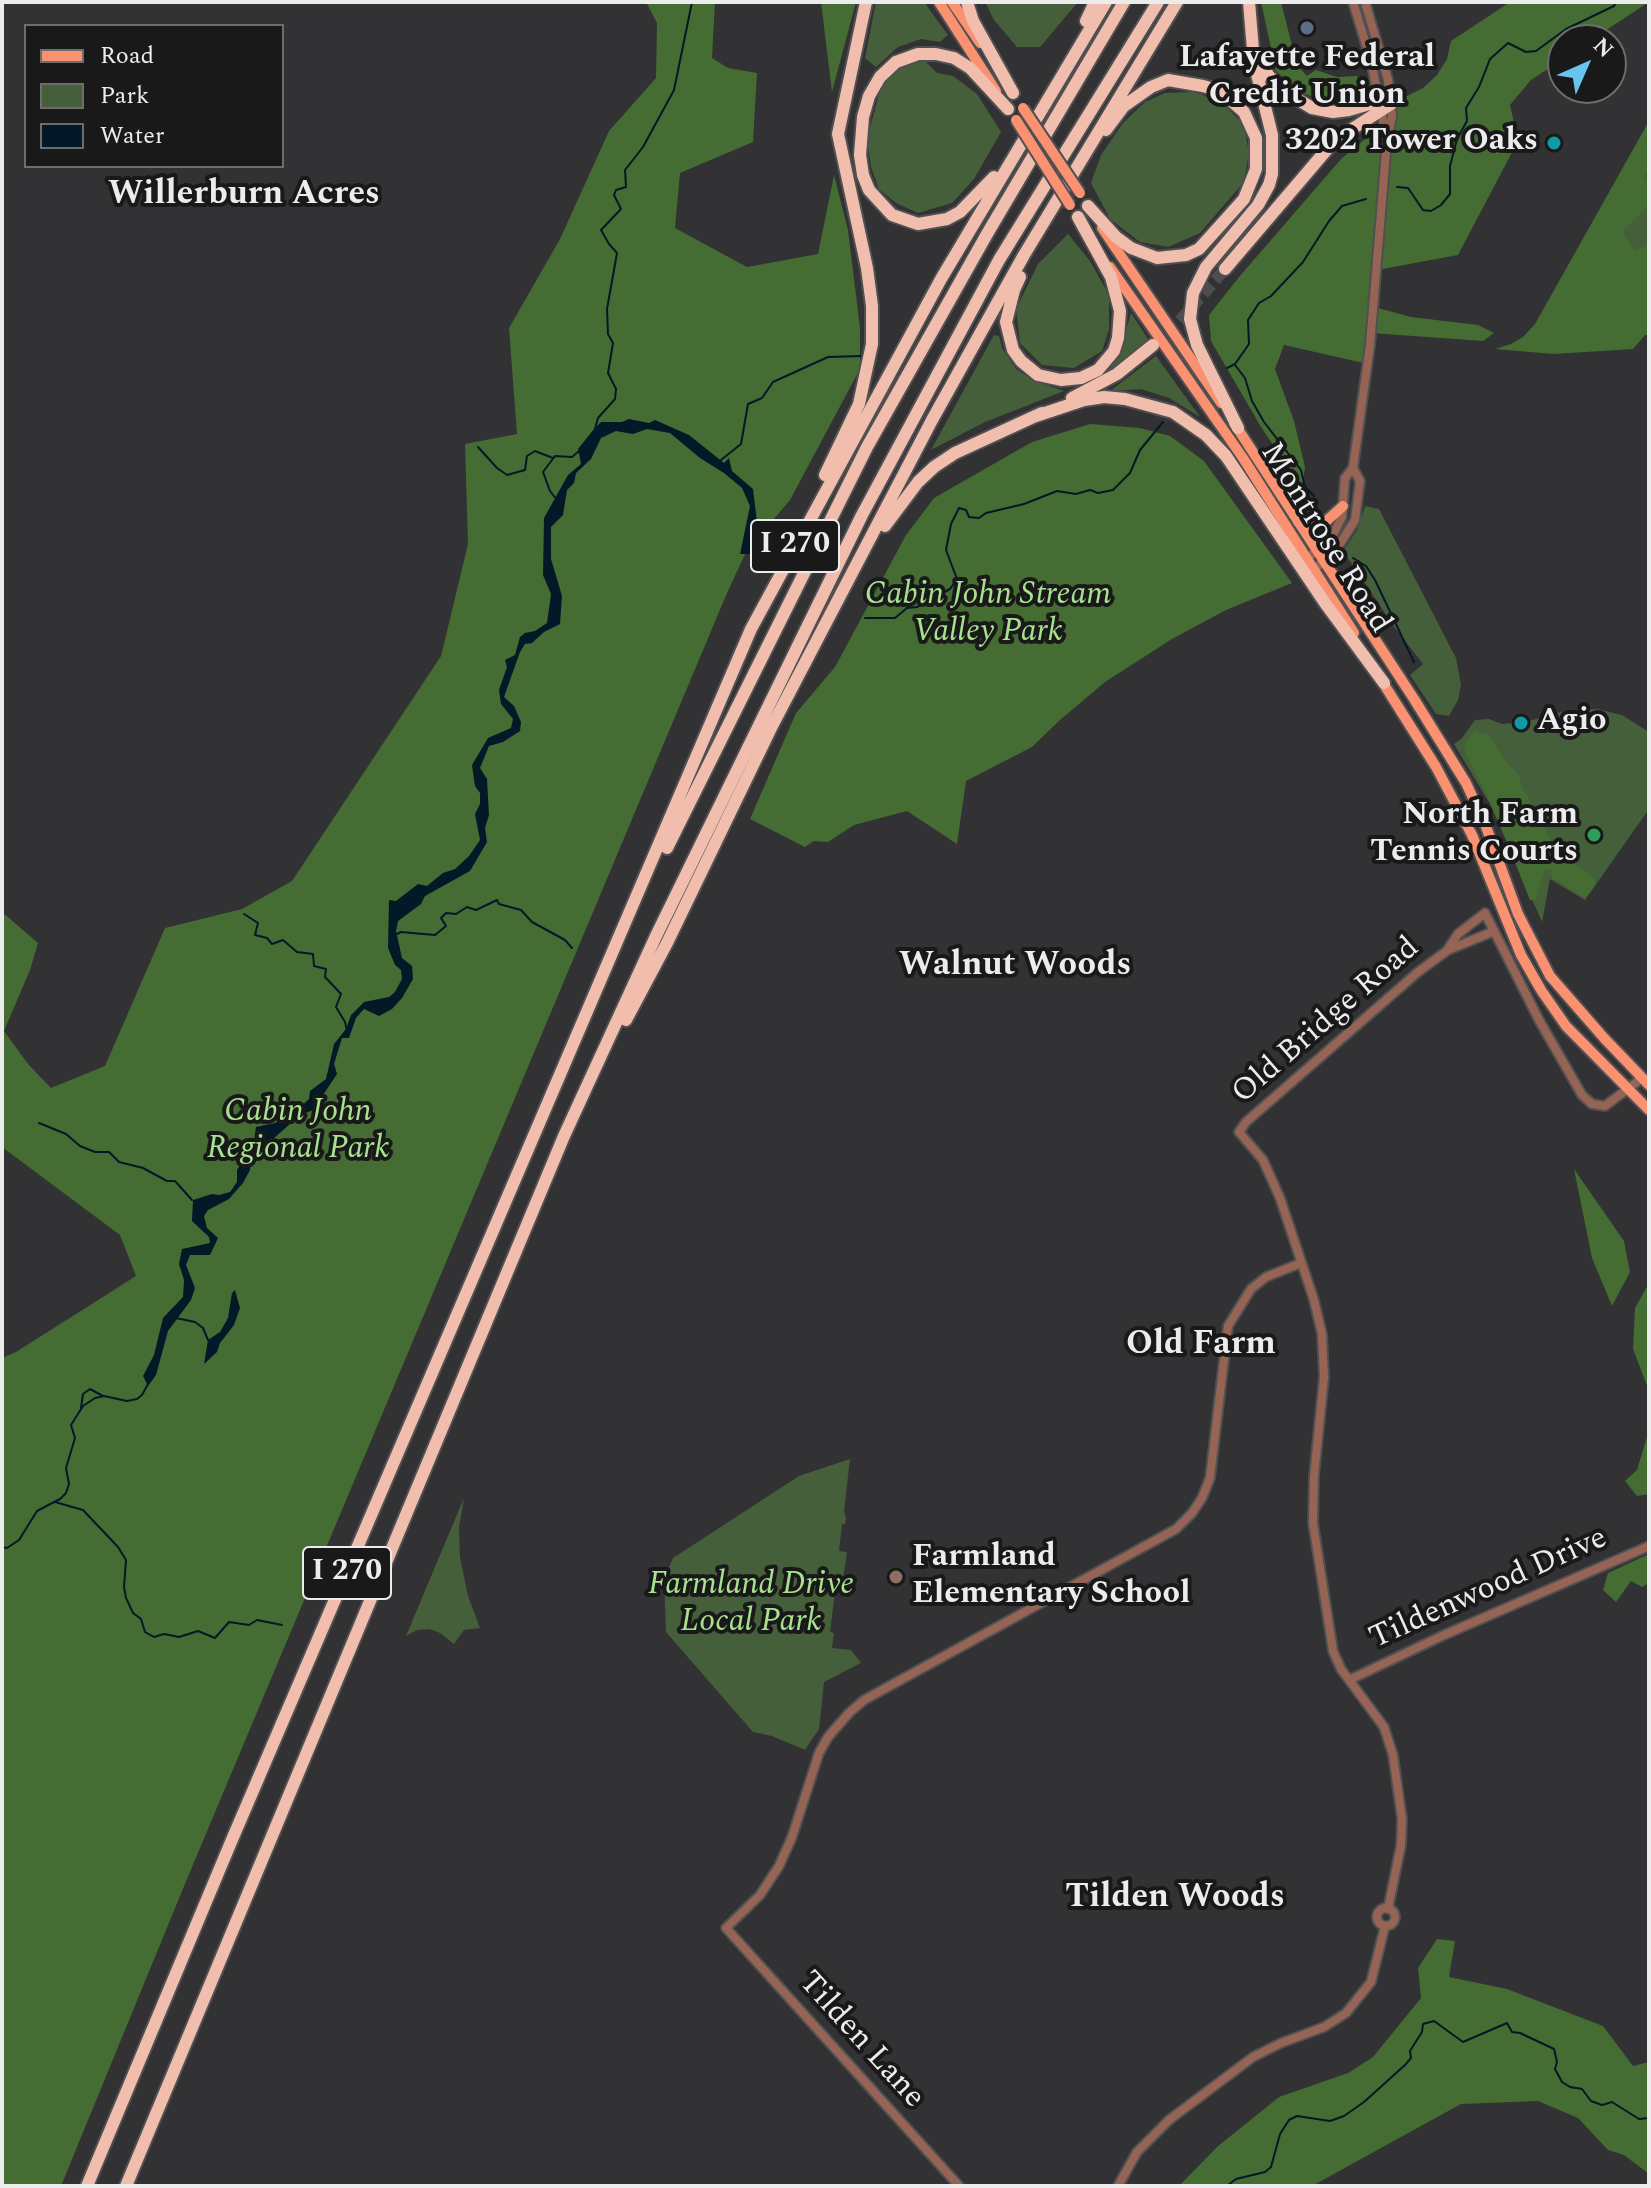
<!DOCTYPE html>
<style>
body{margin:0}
#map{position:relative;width:1651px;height:2188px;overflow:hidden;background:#323133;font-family:Spectral,serif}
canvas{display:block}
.frame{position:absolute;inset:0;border:4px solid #edeced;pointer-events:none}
.legend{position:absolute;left:24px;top:24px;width:260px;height:144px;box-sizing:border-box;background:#1a191a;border:2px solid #6e6d6e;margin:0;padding:10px 14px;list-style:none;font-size:24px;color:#edeced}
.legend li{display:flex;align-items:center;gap:16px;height:40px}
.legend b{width:40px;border:2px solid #6e6d6e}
.north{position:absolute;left:1547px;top:24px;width:80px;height:80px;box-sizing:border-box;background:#1a191a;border:2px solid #6e6d6e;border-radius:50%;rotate:45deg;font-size:22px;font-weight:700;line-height:32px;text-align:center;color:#edeced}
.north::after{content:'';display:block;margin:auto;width:28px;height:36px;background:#67c4ef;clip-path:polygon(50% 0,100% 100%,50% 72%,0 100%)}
</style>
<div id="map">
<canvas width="1651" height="2188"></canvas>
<div class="frame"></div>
<ul class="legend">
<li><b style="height:10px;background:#fa9272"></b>Road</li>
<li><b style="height:22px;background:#455f3b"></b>Park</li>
<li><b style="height:22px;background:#041927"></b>Water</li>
</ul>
<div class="north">N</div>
</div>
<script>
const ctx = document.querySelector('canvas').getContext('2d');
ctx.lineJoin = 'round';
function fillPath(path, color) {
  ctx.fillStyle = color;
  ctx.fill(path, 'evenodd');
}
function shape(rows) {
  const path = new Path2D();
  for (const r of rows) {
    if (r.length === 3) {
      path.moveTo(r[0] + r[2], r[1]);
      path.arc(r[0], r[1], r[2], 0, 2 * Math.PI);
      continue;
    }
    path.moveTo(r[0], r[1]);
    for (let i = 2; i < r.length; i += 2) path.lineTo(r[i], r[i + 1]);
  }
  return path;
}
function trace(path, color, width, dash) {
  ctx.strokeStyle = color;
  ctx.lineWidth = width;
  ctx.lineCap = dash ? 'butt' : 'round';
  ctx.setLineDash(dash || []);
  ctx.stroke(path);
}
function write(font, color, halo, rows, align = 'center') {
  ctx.font = font + ' Spectral,serif';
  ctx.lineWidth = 8;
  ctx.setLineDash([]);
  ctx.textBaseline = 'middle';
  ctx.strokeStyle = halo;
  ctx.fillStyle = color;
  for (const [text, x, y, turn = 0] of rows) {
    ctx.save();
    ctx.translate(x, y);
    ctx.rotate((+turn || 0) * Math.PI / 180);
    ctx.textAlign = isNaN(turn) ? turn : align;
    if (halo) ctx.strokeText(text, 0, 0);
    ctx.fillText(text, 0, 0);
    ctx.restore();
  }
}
const green = shape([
 [876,2,924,2,948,35,940,42,921,39,898,47,876,67,865,58],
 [985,2,1078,2,1040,47,1017,47,994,20],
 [924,60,937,73,953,76,977,94,1001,132,974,179,952,203,918,213,896,203,879,189,871,167,867,139,882,83,901,65],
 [1195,92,1222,103,1244,125,1249,153,1244,182,1200,233,1168,247,1140,242,1110,219,1091,183,1101,155,1123,123,1145,102,1165,93],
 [1649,151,1649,285,1594,256],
 [1068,234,1090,261,1109,295,1109,329,1102,351,1074,368,1042,365,1020,343,1016,309,1038,264],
 [1131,313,1148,339,1124,360,1105,372,1120,352],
 [994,335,999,336,1002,348,1016,369,1034,381,1064,391,985,422,931,450],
 [1156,356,1200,417,1169,398,1141,389,1110,391],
 [1365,506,1379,509,1456,658,1461,685,1458,700,1449,716,1436,714,1410,675,1423,664,1395,628,1343,551,1357,530],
 [1597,709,1622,715,1649,732,1649,809,1585,900,1550,879,1542,922,1490,804,1454,744,1462,738,1475,720,1489,719,1502,724,1525,722,1568,710],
 [850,1459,844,1511,846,1519,845,1524,842,1524,839,1551,847,1552,841,1592,835,1592,830,1632,834,1633,832,1648,851,1650,861,1663,824,1682,819,1729,805,1750,772,1736,753,1732,666,1632,664,1579,673,1558,799,1476],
 [464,1498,459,1527,460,1557,468,1596,480,1628,464,1630,454,1644,440,1633,430,1629,417,1630,406,1636]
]);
const forest = shape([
 [646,2,715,2,712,58,728,68,757,73,753,142,680,173,675,228,747,267,818,254,834,175,848,230,860,328,860,369,790,500,746,552,727,593,187,1879,61,2186,2,2186,2,1358,16,1352,136,1276,120,1235,2,1147,2,912,38,943,30,970,4,1031,28,1064,51,1088,105,1066,165,928,242,909,292,881,441,656,468,544,465,444,517,434,509,328,560,239,609,131,656,78,657,23],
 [821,2,856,2,832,92],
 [1261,2,1281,2,1297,65,1307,76,1316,70,1337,77,1357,76,1365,93,1346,99,1319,98,1298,92,1276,71],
 [1510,2,1649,2,1591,40,1563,40,1563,59,1531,80,1510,105,1518,141,1458,255,1377,270,1374,307,1411,317,1478,325,1494,333,1483,341,1371,333,1368,364,1284,345,1275,369,1294,421,1305,467,1302,488,1261,427,1211,341,1209,315,1239,277,1341,159,1392,117,1393,103,1423,88,1437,75,1447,59,1451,41],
 [1649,121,1649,168,1643,177,1649,185,1649,206,1622,232,1635,251,1649,245,1649,335,1645,335,1633,349,1554,354,1495,349,1511,344,1523,337,1535,324],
 [1090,424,1140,428,1170,436,1204,461,1292,583,1226,610,1172,639,1105,682,1060,720,1032,747,966,781,957,844,907,811,854,825,828,842,814,841,805,847,750,819,796,713,835,667,906,535,934,498,1032,442],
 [1475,731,1489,735,1504,760,1519,775,1522,786,1557,851,1590,875,1596,884,1585,898,1552,878,1551,869,1545,869,1535,901,1530,900,1492,805,1464,750,1465,744],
 [1574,1169,1624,1241,1630,1272,1612,1306,1592,1258],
 [1649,1283,1649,1391,1633,1349,1635,1308],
 [1649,1430,1649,1494,1637,1496,1625,1481,1637,1470],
 [1649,1554,1649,1583,1642,1587,1631,1581,1616,1602,1603,1590,1608,1573],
 [1437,1939,1455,1941,1449,1977,1507,1989,1603,2026,1633,2066,1649,2062,1649,2174,1624,2155,1608,2150,1578,2118,1538,2101,1461,2104,1312,2186,1179,2186,1217,2147,1279,2097,1348,2073,1373,2057,1421,1998,1418,1968]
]);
const water = shape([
 [629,419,649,423,655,420,689,435,724,463,729,458,732,471,753,489,758,530,753,554,740,554,750,506,742,488,724,473,700,458,670,433,647,429,633,434,616,431,601,438,591,459,576,473,574,483,567,490,563,515,551,527,551,559,562,596,560,624,544,632,532,643,525,644,520,652,504,697,514,706,521,722,520,731,503,742,489,746,480,768,487,779,489,815,485,828,487,842,470,871,425,896,421,904,398,921,396,931,402,958,412,966,413,979,402,998,392,1009,379,1016,364,1009,356,1018,349,1038,342,1038,334,1064,337,1074,313,1110,300,1115,273,1139,260,1143,252,1151,250,1170,243,1183,229,1199,208,1210,204,1216,207,1228,218,1238,210,1255,190,1255,186,1265,195,1288,191,1300,168,1331,156,1375,148,1386,143,1376,154,1355,163,1318,183,1297,184,1280,179,1264,182,1249,210,1243,209,1237,192,1221,193,1200,212,1194,219,1195,230,1192,237,1182,237,1170,254,1142,256,1127,275,1123,296,1111,309,1099,310,1091,326,1079,334,1044,346,1029,351,1015,364,1002,389,997,395,992,402,979,401,970,395,965,388,948,389,900,396,901,418,884,427,886,443,873,455,869,469,856,480,840,475,814,480,804,480,793,475,786,472,765,488,738,511,728,513,719,501,704,499,690,507,667,505,660,515,655,520,637,525,633,535,631,547,623,551,594,543,575,544,518,568,475,581,464,578,449,594,429,601,422,622,422],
 [235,1290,240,1308,234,1325,220,1343,217,1352,204,1364,208,1340,220,1332,228,1318,232,1293]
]);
const stream = shape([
 [1397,187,1408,188,1423,210,1431,211,1441,205,1450,194,1450,166,1457,139,1467,121,1466,108,1479,87,1490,59,1508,43,1526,52,1536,51,1566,29,1614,6,1616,2],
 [1235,365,1245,378,1252,401,1264,422,1301,470,1305,487,1314,496],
 [1227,368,1235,364,1249,344,1248,320,1259,303,1271,296,1303,262,1329,221,1342,206,1366,199],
 [595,429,598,418,615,399,616,389,608,373,613,343,608,334,607,309,617,253,609,244,601,230,621,209,614,195,616,190,626,187,625,170,643,147,674,90,692,2],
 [478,447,497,468,507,475,525,470,527,456,535,451,553,458],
 [721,460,741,444,748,404,762,398,773,382,828,357,863,356],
 [557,500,550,491,543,472,555,456,572,457,579,451],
 [1353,558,1366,566,1375,580,1414,662],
 [865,618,895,618,907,608,917,607,950,589,957,579,946,550,951,524,959,508,966,510,969,517,979,518,986,513,1024,504,1057,491,1076,494,1090,490,1098,493,1113,490,1130,473,1140,450,1163,422],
 [244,914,258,923,255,935,267,938,272,944,283,940,297,952,313,954,314,966,326,969,325,977,341,994,336,1007,345,1022,347,1031],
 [397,934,401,932,435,935,446,926,441,918,446,913,456,914,467,907,476,910,497,900,499,904,521,910,532,922,565,940,572,948],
 [39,1123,66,1134,80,1146,95,1152,109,1152,119,1162,143,1168,167,1181,175,1181,192,1200],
 [176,1318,195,1322,203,1328,208,1340],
 [81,1408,83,1394,90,1389,103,1396],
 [55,1502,83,1510,118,1547,126,1560,124,1587,126,1598,133,1613,141,1619,145,1632,154,1637,164,1634,179,1637,198,1631,215,1638,229,1622,249,1625,257,1620,282,1625],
 [2,1547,7,1548,19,1540,37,1511,60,1499,66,1493,69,1484,66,1468,75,1438,71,1425,83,1406,95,1398,104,1396,127,1401,137,1399,142,1395,148,1384],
 [1227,2186,1236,2179,1265,2172,1271,2167,1280,2134,1289,2120,1297,2116,1330,2121,1344,2116,1364,2102,1405,2065,1411,2058,1410,2051,1422,2032,1423,2024,1434,2021,1463,2042,1507,2023,1512,2032,1520,2033,1554,2049,1557,2062,1555,2069,1562,2082,1570,2087,1582,2089,1591,2101,1602,2105,1612,2102,1639,2119,1649,2118]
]);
const motorwayTunnel = shape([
 [1153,345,1177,324,1225,269]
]);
const tertiary = shape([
 [1353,2,1371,61,1386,135],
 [1308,558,1334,533,1342,517,1345,478,1353,468,1370,345,1387,140,1392,117,1388,80,1365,2],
 [1315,569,1338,547,1355,520,1360,481,1353,468],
 [1448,949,1458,934,1485,913,1539,1020,1582,1095,1592,1104,1605,1106,1642,1078],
 [1349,1680,1444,1635,1649,1546],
 [1386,1917,9],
 [1388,1909,1401,1845,1402,1819,1393,1755,1384,1727,1341,1669,1333,1651,1313,1523,1314,1476,1324,1377,1322,1334,1314,1300,1280,1198,1263,1160,1239,1132,1246,1122,1418,972,1448,950,1492,932],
 [959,2186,726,1928,760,1895,779,1866,792,1837,819,1753,828,1737,849,1713,864,1700,1176,1529,1192,1513,1202,1498,1210,1478,1228,1326,1251,1289,1266,1277,1301,1263],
 [1118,2186,1137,2152,1169,2120,1253,2057,1281,2043,1324,2027,1346,2013,1371,1982,1385,1926]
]);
const primary = shape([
 [939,2,996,91],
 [952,2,980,43],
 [1102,228,1221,403],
 [1110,267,1243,458,1354,633],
 [1234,423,1414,699,1466,783,1485,824,1518,914,1550,976,1604,1038,1649,1085],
 [1298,522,1309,526,1322,525,1343,506],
 [1380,678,1436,767,1472,835,1521,955,1541,990,1566,1026,1649,1110]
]);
const motorway = shape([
 [967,2,973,21,1013,93],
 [1086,21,1095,2],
 [1258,54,1268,75,1282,90,1312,108,1333,112,1349,110,1380,101,1391,104],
 [994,177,960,212,947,219,918,224,892,215,869,190,863,175,860,155,863,117,869,96,880,77,896,62,918,54,936,54,954,58,970,68,1008,109],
 [1088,206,1116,237,1131,248,1157,258,1186,255,1199,249,1244,199,1256,169,1256,138,1244,112,1220,91,1203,86,1168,80,1151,87,1124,106,1106,130],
 [1225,269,1335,140,1391,104],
 [1020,277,1014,290,1006,322,1013,350,1021,361,1038,375,1061,380,1081,378,1098,370,1114,351,1118,338,1120,311,1111,277,1078,217],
 [1072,398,1117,374,1153,345],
 [1036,416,1084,400,1104,397,1125,399,1173,412,1206,435,1226,456,1325,603,1384,683],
 [1238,428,1197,345,1190,319,1193,293,1206,267,1258,205,1269,185,1272,174,1272,135,1254,62,1249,2],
 [825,475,859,404,872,344,872,306,867,268,838,134,866,2],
 [885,526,918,482,934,467,955,453,1042,413],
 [667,848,867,447,987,234,1124,2],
 [626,1020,667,943,772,726,932,420,1024,255,1177,2],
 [87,2186,231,1842,751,629,941,279,1106,2],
 [126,2186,564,1136,656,936,862,515,999,260,1158,2]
]);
const primaryBridge = shape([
 [1023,108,1080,193],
 [1016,120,1070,205]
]);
const markers = [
 [1307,28,8,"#5c6f8a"],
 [1554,143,8,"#0f9aa8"],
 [1521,723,8,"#0f9aa8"],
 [1594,835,8,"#2e9e5b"],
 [896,1577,8,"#8d6e63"]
];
const shields = [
 [795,546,88],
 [347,1573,88]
];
const shieldNames = [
 ["I 270",795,546],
 ["I 270",347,1573]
];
const poiNames = [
 ["Lafayette Federal",1307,60,"center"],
 ["Credit Union",1307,97,"center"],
 ["3202 Tower Oaks",1538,143],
 ["Agio",1537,723,"left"],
 ["North Farm",1578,817],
 ["Tennis Courts",1578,854],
 ["Farmland",912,1559,"left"],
 ["Elementary School",912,1596,"left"]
];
const streetNames = [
 ["Montrose Road",1324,539,58],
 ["Old Bridge Road",1327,1022,-41],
 ["Tildenwood Drive",1489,1590,-24],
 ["Tilden Lane",860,2041,48]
];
const parkNames = [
 ["Cabin John Stream",988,597],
 ["Valley Park",988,634],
 ["Cabin John",298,1114],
 ["Regional Park",298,1151],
 ["Farmland Drive",751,1587],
 ["Local Park",751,1624]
];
const neighbourhoodNames = [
 ["Willerburn Acres",244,196],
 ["Walnut Woods",1015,967],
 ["Old Farm",1201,1346],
 ["Tilden Woods",1175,1899]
];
fillPath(green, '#455f3b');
fillPath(forest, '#446c33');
fillPath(water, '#041927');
trace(stream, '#041927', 2);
trace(motorwayTunnel, '#4e4d4f', 12, [12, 6]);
trace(tertiary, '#504f51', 12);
trace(primary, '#504f51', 14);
trace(motorway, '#504f51', 16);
trace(tertiary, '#966454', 8);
trace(primary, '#fa9272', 10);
trace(motorway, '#f1beae', 12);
trace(primaryBridge, '#504f51', 14, []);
trace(primaryBridge, '#fa9272', 10);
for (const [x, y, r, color] of markers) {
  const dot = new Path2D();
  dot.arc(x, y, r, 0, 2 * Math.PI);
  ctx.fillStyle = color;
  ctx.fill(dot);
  trace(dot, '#1a191a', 3);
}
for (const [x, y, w] of shields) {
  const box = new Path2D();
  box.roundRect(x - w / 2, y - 26, w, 52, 6);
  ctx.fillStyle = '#1a191a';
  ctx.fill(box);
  trace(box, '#edeced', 2);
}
write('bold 30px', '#edeced', null, shieldNames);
write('bold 32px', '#edeced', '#1a191a', poiNames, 'right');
write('32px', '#edeced', '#1a191a', streetNames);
write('italic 32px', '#a7e28f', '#1a191a', parkNames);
write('bold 34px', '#edeced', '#1a191a', neighbourhoodNames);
</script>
